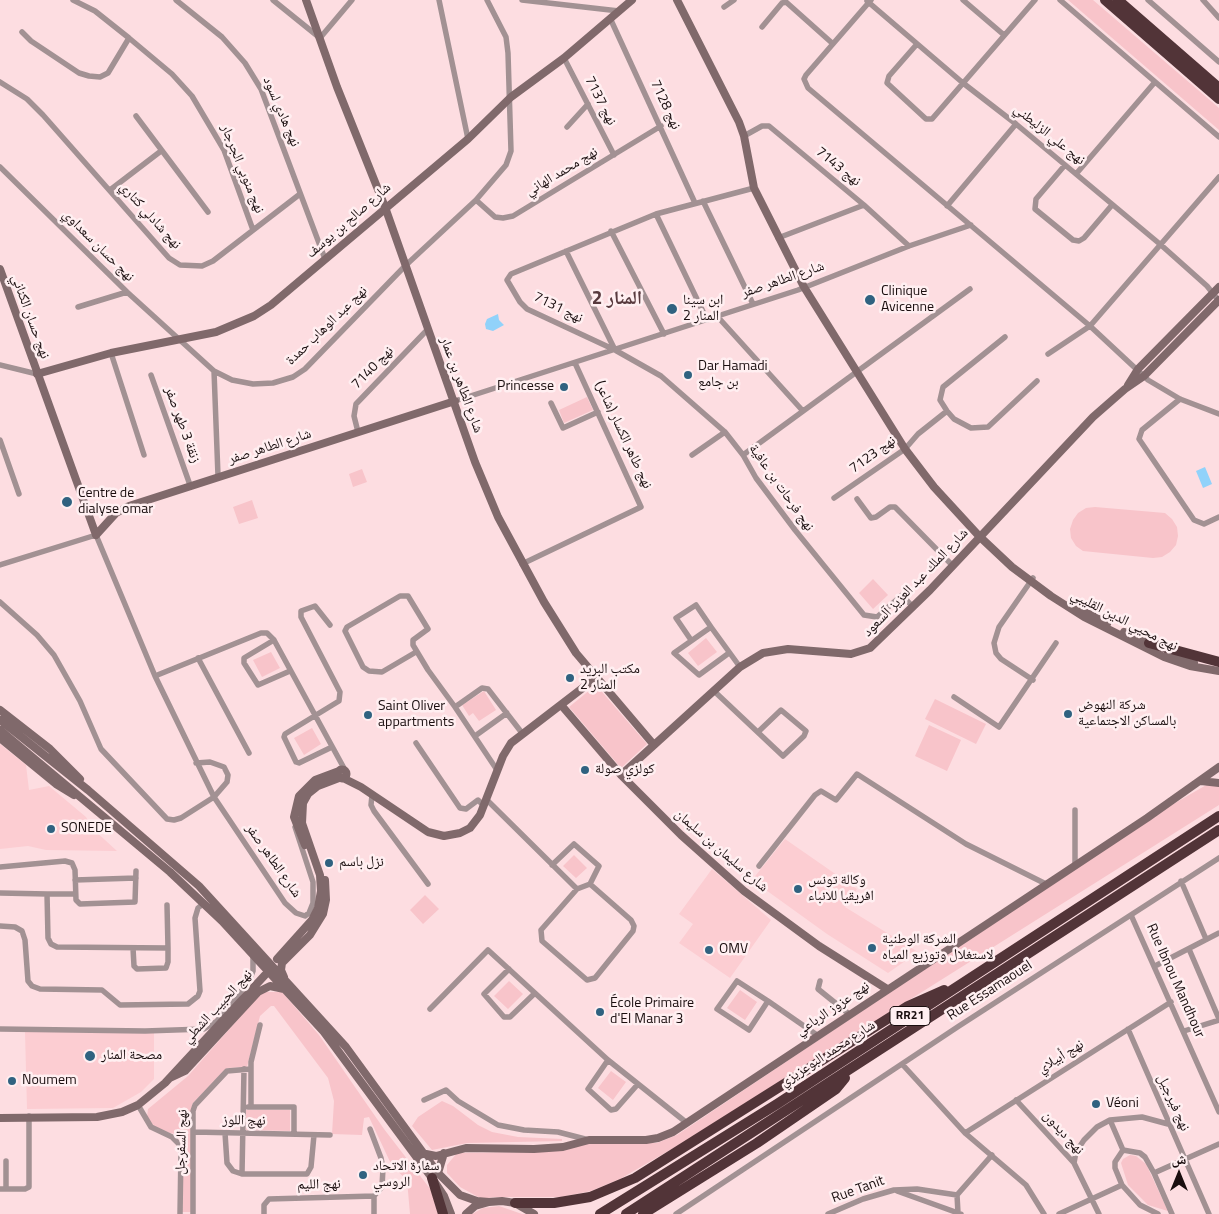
<!DOCTYPE html>
<meta charset="utf-8">
<style>
body{margin:0}
#map{position:relative;width:1219px;height:1214px;overflow:hidden;background:#fddde1;font-family:"Titillium Web","Noto Naskh Arabic",sans-serif}
canvas{display:block}
.north{position:absolute;left:1154px;top:1149px;width:50px;height:50px;-webkit-text-stroke:4px #ffeff1;paint-order:stroke;rotate:0deg;font-size:14px;font-weight:700;line-height:20px;text-align:center;color:#1a0e0f}
.north::after{content:'';display:block;margin:auto;width:18px;height:22px;background:#1a0e0f;clip-path:polygon(50% 0,100% 100%,50% 72%,0 100%)}
</style>
<div id="map">
<canvas width="1219" height="1214"></canvas>
<div class="north">ش</div>
</div>
<script>
const ctx = document.querySelector('canvas').getContext('2d');
ctx.lineJoin = 'round';
function fillPath(path, color) {
  ctx.fillStyle = color;
  ctx.fill(path, 'evenodd');
}
function shape(rows) {
  const path = new Path2D();
  for (const r of rows) {
    if (r.length === 3) {
      path.moveTo(r[0] + r[2], r[1]);
      path.arc(r[0], r[1], r[2], 0, 2 * Math.PI);
      continue;
    }
    path.moveTo(r[0], r[1]);
    for (let i = 2; i < r.length; i += 2) path.lineTo(r[i], r[i + 1]);
  }
  return path;
}
function trace(path, color, width, dash) {
  ctx.strokeStyle = color;
  ctx.lineWidth = width;
  ctx.lineCap = dash ? 'butt' : 'round';
  ctx.setLineDash(dash || []);
  ctx.stroke(path);
}
function write(font, color, halo, rows, align = 'center') {
  ctx.font = font + ' "Titillium Web","Noto Naskh Arabic",sans-serif';
  ctx.lineWidth = 5;
  ctx.setLineDash([]);
  ctx.textBaseline = 'middle';
  ctx.strokeStyle = halo;
  ctx.fillStyle = color;
  for (const [text, x, y, turn = 0] of rows) {
    ctx.save();
    ctx.translate(x, y);
    ctx.rotate((+turn || 0) * Math.PI / 180);
    ctx.textAlign = isNaN(turn) ? turn : align;
    if (halo) ctx.strokeText(text, 0, 0);
    ctx.fillText(text, 0, 0);
    ctx.restore();
  }
}
const built = shape([
 [0,744,26,765,29,790,49,786,86,817,93,829,117,851,46,850,28,846,0,849],
 [785,839,857,889,845,907,918,952,888,973,827,934,752,880],
 [712,869,771,920,730,978,679,943,693,924,679,914],
 [25,1032,154,1032,154,1079,141,1092,113,1108,27,1109]
]);
const green = shape([
 [1068,0,1093,0,1219,108,1219,130],
 [587,397,593,410,564,423,559,410],
 [362,469,367,482,353,487,349,474],
 [252,500,258,518,239,524,233,507],
 [1095,507,1165,513,1172,519,1177,527,1178,536,1176,545,1170,552,1162,557,1153,558,1083,551,1076,546,1071,538,1070,529,1073,520,1078,513,1086,508],
 [873,579,888,595,873,609,859,593],
 [706,638,717,652,698,666,688,653],
 [271,652,280,668,262,677,253,660],
 [596,685,647,744,621,768,569,707],
 [484,691,496,710,479,721,473,713,469,716,462,705],
 [935,699,986,724,976,744,925,719],
 [929,725,961,740,947,771,915,756],
 [312,728,321,744,304,755,294,738],
 [1208,784,1219,786,1219,805,682,1143,620,1179,591,1191,561,1197,494,1197,482,1199,460,1187,447,1173,447,1165,457,1153,534,1152,589,1143,657,1143,677,1135,1151,817],
 [574,855,587,868,576,878,563,866],
 [425,895,439,909,423,924,410,910],
 [509,981,523,994,508,1009,494,996],
 [740,990,757,1002,745,1020,727,1008],
 [262,992,282,992,319,1035,384,1129,431,1190,438,1214,410,1214,407,1180,392,1166,369,1117,364,1118,362,1135,332,1134,334,1101,328,1078,274,1006,271,1006,260,1016,247,1067,227,1068,192,1104,191,1212,182,1212,183,1143,176,1134,165,1132,152,1125,147,1117,148,1109,188,1076],
 [611,1071,626,1082,613,1100,598,1088],
 [442,1101,453,1106,478,1125,492,1132,518,1137,562,1139,562,1141,467,1143,432,1150,412,1126,418,1117],
 [246,1110,290,1110,290,1131,246,1130],
 [1130,1155,1136,1156,1146,1164,1168,1211,1148,1205,1128,1185,1121,1163,1123,1159],
 [499,1206,522,1214,472,1214,483,1208]
]);
const water = shape([
 [498,314,499,320,504,325,493,331,486,329,485,324,487,319],
 [1205,467,1212,484,1203,488,1196,471]
]);
const street = shape([
 [73,0,95,11,129,38,172,74,192,96,224,150,253,230],
 [176,0,222,37,245,63,261,89,325,259],
 [273,0,320,38,352,0],
 [439,0,468,139],
 [522,0,619,11],
 [871,0,806,75,804,79,808,88,1090,326,1148,380,1180,399,1219,414],
 [963,0,1004,35],
 [1060,0,1219,137],
 [1148,0,1219,62],
 [1203,0,1219,18],
 [867,1,963,83,1016,124,1161,245,1207,286,1219,301],
 [724,7,734,0],
 [610,18,695,203],
 [762,27,782,3,786,2,832,43],
 [22,32,31,41,79,73,89,76,100,77,108,73,129,38],
 [917,44,889,76,887,83,926,119,932,119,1035,0],
 [564,58,614,155],
 [0,82,27,99,43,115,169,258,180,265,202,266,213,261,300,194],
 [136,116,208,212],
 [567,127,588,104],
 [744,136,762,126,769,126,864,205,909,246],
 [1065,165,1036,199,1035,209,1073,240,1079,241,1084,238,1112,205],
 [0,167,127,292,214,371,232,380,253,384,273,383,293,377,305,369,405,266,476,200,506,165,511,151,508,53,506,37,487,0],
 [1076,174,1155,82],
 [754,188,656,214,511,274,507,280,520,302,527,309,615,350,661,376,725,432,743,455,756,478,795,530,864,615,877,617,902,595,913,607],
 [110,190,161,151],
 [476,200,495,217,503,218,513,216,661,126],
 [703,201,753,304],
 [947,206,1016,124],
 [656,214,707,320],
 [611,231,664,334],
 [778,238,864,205],
 [566,251,615,350],
 [78,307,127,292],
 [717,316,802,410],
 [1005,337,943,387,940,400,947,411,954,419,971,428,988,427,1037,381],
 [111,353,144,455],
 [1048,354,1090,326,1219,177],
 [0,365,37,374],
 [214,371,218,476],
 [151,375,190,485],
 [1180,399,1142,430,1139,439,1194,520,1204,524,1219,517],
 [455,401,798,290,909,246,971,225],
 [551,403,563,428,598,412],
 [358,432,354,416,356,404,428,329],
 [0,440,19,494],
 [692,455,725,432],
 [743,455,970,289],
 [834,498,905,449,918,434,947,411],
 [857,499,871,518,876,517,890,507,895,507,953,566],
 [522,564,641,507,575,363],
 [0,565,96,535,155,676,214,797,285,903,296,913,305,916,309,913,313,903,313,882,295,827],
 [0,602,37,635,54,655,80,701,101,749,167,819,174,820,181,818,214,797,227,782,228,775,224,767,210,762,196,763],
 [330,625,315,606,301,611,301,617,340,692,339,701,285,734,284,737,296,762,299,763,332,747],
 [274,640,244,658,244,663,258,685,290,671],
 [691,640,676,618,696,605,711,627],
 [416,652,382,672,369,671,363,667,345,631,347,627,400,596,408,596,428,629,413,640,413,645,428,670,455,707],
 [729,653,699,675,674,653,711,627,740,667],
 [198,658,249,753],
 [155,676,261,633,267,633,274,640,345,770],
 [1033,680,1001,659,996,653,994,643,999,627,1033,578],
 [714,691,783,756,804,736,806,731,781,710,758,732],
 [954,697,999,727,1056,643],
 [475,736,507,713],
 [416,743,460,808,466,809,478,800,484,806],
 [497,770,455,707,482,688,488,689,522,733],
 [372,795,371,805,374,811,428,884],
 [487,800,577,889],
 [1075,810,1075,864],
 [552,865,574,844,599,866,590,884,577,889,541,930,542,941,587,980,595,978,633,931,634,926,631,920,590,884],
 [759,866,815,795,821,791,836,800,857,774,966,844,1046,884],
 [0,867,65,861,72,863,75,870,76,900,80,904,135,902,136,871],
 [75,880,136,878],
 [1181,881,1206,939],
 [0,893,47,894,48,938,51,944,57,947,168,948,167,905],
 [47,894,75,894],
 [1131,915,1219,1112],
 [0,926,15,927,22,931,25,940,28,981,32,986,40,989,102,990,120,1005,188,1004,198,996,200,991,195,918,198,908,204,903],
 [133,948,134,966,137,969,166,968,168,962,168,948],
 [1189,949,1219,1019],
 [1155,966,1219,933],
 [509,969,484,994,504,1017,510,1017,534,994],
 [820,981,818,989,849,1014],
 [768,1001,749,1030,717,1009,737,981,768,1001,817,1035],
 [430,1009,488,950,608,1060,687,1123],
 [0,1029,145,1031,204,1029,217,1021,249,981,253,971,253,955],
 [1128,1029,1209,1214],
 [1184,1031,1219,1020],
 [608,1060,588,1089,611,1110,616,1109,638,1084],
 [902,1064,965,1133,1026,1185,1044,1214],
 [424,1100,446,1090,458,1101,498,1125,524,1130,558,1132,589,1140],
 [1016,1100,1074,1163,1099,1214],
 [138,1105,151,1127,172,1137,179,1144,181,1150,180,1214],
 [248,1107,294,1107,294,1134],
 [251,1107,251,1062,260,1025],
 [1110,1120,1123,1150],
 [194,1132,330,1135],
 [225,1133,227,1163,233,1171,242,1174,307,1174,311,1167,314,1135],
 [965,1133,1171,1002],
 [1074,1163,1076,1152,1084,1140,1097,1127,1110,1120,1142,1117,1168,1124],
 [1154,1173,1219,1144],
 [242,1174,244,1069],
 [0,1189,25,1189,29,1187,29,1116],
 [6,1189,6,1161],
 [897,1191,961,1214],
 [374,1196,374,1214],
 [958,1213,957,1195,992,1155],
 [193,1214,193,1111,195,1105,227,1071,251,1069],
 [264,1214,264,1205,269,1199,374,1196,382,1187,383,1168,381,1158,370,1129],
 [676,1214,959,1026,1219,858],
 [828,1214,863,1199,894,1190,917,1189,957,1195],
 [1059,1214,1122,1185],
 [1158,1214,1140,1205,1122,1185,1115,1168,1115,1162,1123,1150,1140,1153,1145,1157,1154,1173,1172,1214]
]);
const secondary = shape([
 [306,0,337,87,385,207,475,462,498,517,544,602,576,653,654,745],
 [677,0,739,122,744,136,754,188,804,287,905,449,934,487,979,536,1012,567,1051,596,1084,617,1164,657,1190,666,1219,671],
 [0,269,96,535],
 [37,374,111,353,216,332,254,316,271,305,468,139,511,97,564,58,632,0],
 [1128,385,1138,369,1219,287],
 [96,535,116,513,129,506,455,401],
 [1074,605,1107,624],
 [1124,632,1153,645],
 [1168,652,1194,663],
 [562,706,621,775,681,835,744,891,819,946,887,989],
 [0,710,50,749,80,779],
 [0,720,88,790,199,886,346,1047,438,1173,460,1195,477,1201,489,1202],
 [0,730,170,872,222,921,324,1032,432,1178,444,1196,451,1214],
 [0,738,56,784,74,795],
 [342,774,4.5],
 [621,775,740,667,763,653,788,649,851,654,870,648,930,590,1093,417,1125,389,1144,376,1219,300],
 [343,778,361,787,428,832,444,836,460,833,470,828,480,815,503,756,511,743,597,677],
 [1201,781,1219,783],
 [305,845,294,817,299,796,315,780,339,771],
 [277,959,312,920,318,908,321,891,320,875,302,823,303,803,308,794,318,786,339,778],
 [284,977,281,970,282,963,310,935,323,914,326,900,325,880],
 [170,1078,185,1071,258,992,270,986,284,989],
 [0,1118,97,1117,122,1112,138,1105,165,1083,265,975],
 [421,1153,436,1156,466,1148,534,1149,563,1147,589,1140,646,1140,658,1138,673,1132,1147,818,1219,767],
 [438,1173,444,1153],
 [466,1214,475,1206,489,1202,502,1201,515,1203,534,1214]
]);
const highway = shape([
 [1105,0,1219,99],
 [1118,0,1219,88],
 [1149,643,1219,662],
 [432,1178,443,1214],
 [515,1203,554,1203,590,1197,635,1178,908,1006,944,990],
 [600,1214,777,1104,1219,816],
 [626,1214,1219,830],
 [643,1214,757,1143,836,1089,845,1078]
]);
const markers = [
 [870,300,6,"#306280"],
 [672,309,6,"#306280"],
 [688,375,5,"#306280"],
 [564,387,5,"#306280"],
 [67,502,6,"#306280"],
 [570,678,5,"#306280"],
 [1068,714,5,"#306280"],
 [368,715,5,"#306280"],
 [585,770,5,"#306280"],
 [51,829,5,"#306280"],
 [329,863,5,"#306280"],
 [798,889,5,"#306280"],
 [872,948,5,"#306280"],
 [709,950,5,"#306280"],
 [600,1012,5,"#306280"],
 [90,1056,6,"#306280"],
 [12,1081,5,"#306280"],
 [1096,1104,5,"#306280"],
 [363,1175,5,"#306280"]
];
const shields = [
 [910,1016,40]
];
const shieldNames = [
 ["RR21",910,1016]
];
const streetNames = [
 ["نهج 7137",600,101,63],
 ["نهج 7128",665,105,65],
 ["نهج هادي لسود",281,112,67],
 ["نهج علي الزليطني",1049,135,39],
 ["نهج 7143",838,167,39],
 ["نهج منوبي الجرجار",242,169,68],
 ["نهج محمد الهاني",562,172,-31],
 ["نهج شادلي كتاري",150,216,48],
 ["شارع صالح بن يوسف",349,221,-41],
 ["نهج حسان سعداوي",98,246,45],
 ["شارع الطاهر صفر",783,280,-19],
 ["نهج 7131",558,308,26],
 ["نهج حسان الكناني",30,317,70],
 ["نهج عبد الوهاب حمدة",327,326,-44],
 ["نهج 7140",373,368,-46],
 ["شارع الطاهر بن عمار",461,385,70],
 ["زنقة 3 طهر صفر",182,425,70],
 ["نهج طاهر الكسار (شاعر)",623,435,65],
 ["شارع الطاهر صفر",270,447,-18],
 ["نهج 7123",873,455,-36],
 ["نهج فرحات بن عافية",781,488,55],
 ["شارع الملك عبد العزيز آلسعود",916,583,-46],
 ["نهج محيي الدين القليبي",1124,621,27],
 ["شارع سليمان بن سليمان",721,851,41],
 ["شارع الطاهر صفر",273,861,55],
 ["Rue Ibnou Mandhour",1175,981,66],
 ["Rue Essamaouel",990,991,-33],
 ["نهج الحبيب الشطي",218,1007,-47],
 ["نهج عزوز الرباعي",833,1009,-34],
 ["شارع محمد البوعزيزي",828,1054,-33],
 ["نهج أبيلاي",1061,1057,-32],
 ["نهج فيرجيل",1173,1103,66],
 ["نهج اللوز",244,1121,1],
 ["نهج ديدون",1063,1133,48],
 ["نهج السفرجل",182,1142,-88],
 ["نهج الليم",319,1185,-1],
 ["Rue Tanit",858,1190,-20]
];
const poiNames = [
 ["Clinique",881,292],
 ["Avicenne",881,308],
 ["ابن سينا",683,301],
 ["المنار 2",683,317],
 ["Dar Hamadi",698,367],
 ["بن جامع",698,383],
 ["Princesse",554,387,"right"],
 ["Centre de",78,494],
 ["dialyse omar",78,510],
 ["مكتب البريد",580,670],
 ["المنار 2",580,686],
 ["شركة النهوض",1078,706],
 ["بالمساكن الاجتماعية",1078,722],
 ["Saint Oliver",378,707],
 ["appartments",378,723],
 ["كولزي صولة",595,770],
 ["SONEDE",61,829],
 ["نزل باسم",339,863],
 ["وكالة تونس",808,881],
 ["افريقيا للانباء",808,897],
 ["الشركة الوطنية",882,940],
 ["لاستغلال وتوزيع المياه",882,956],
 ["OMV",719,950],
 ["École Primaire",610,1004],
 ["d'El Manar 3",610,1020],
 ["مصحة المنار",101,1056],
 ["Noumem",22,1081],
 ["Véoni",1106,1104],
 ["سفارة الاتحاد",373,1167],
 ["الروسي",373,1183]
];
const districtNames = [
 ["المنار 2",617,299]
];
fillPath(built, '#fccdd2');
fillPath(green, '#f8c4ca');
fillPath(water, '#91d2fa');
trace(street, '#a29193', 5.5);
trace(secondary, '#80696b', 8);
trace(highway, '#523438', 10);
for (const [x, y, r, color] of markers) {
  const dot = new Path2D();
  dot.arc(x, y, r, 0, 2 * Math.PI);
  ctx.fillStyle = color;
  ctx.fill(dot);
  trace(dot, '#ffeff1', 2);
}
for (const [x, y, w] of shields) {
  const box = new Path2D();
  box.roundRect(x - w / 2, y - 9.5, w, 19, 4);
  ctx.fillStyle = '#ffeff1';
  ctx.fill(box);
  trace(box, '#1a0e0f', 1);
}
write('bold 12px', '#1a0e0f', null, shieldNames);
write('14px', '#1a0e0f', '#ffeff1', streetNames);
write('14px', '#1a0e0f', '#ffeff1', poiNames, 'left');
write('bold 19px', '#583a3e', '#ffeff1', districtNames);
</script>
